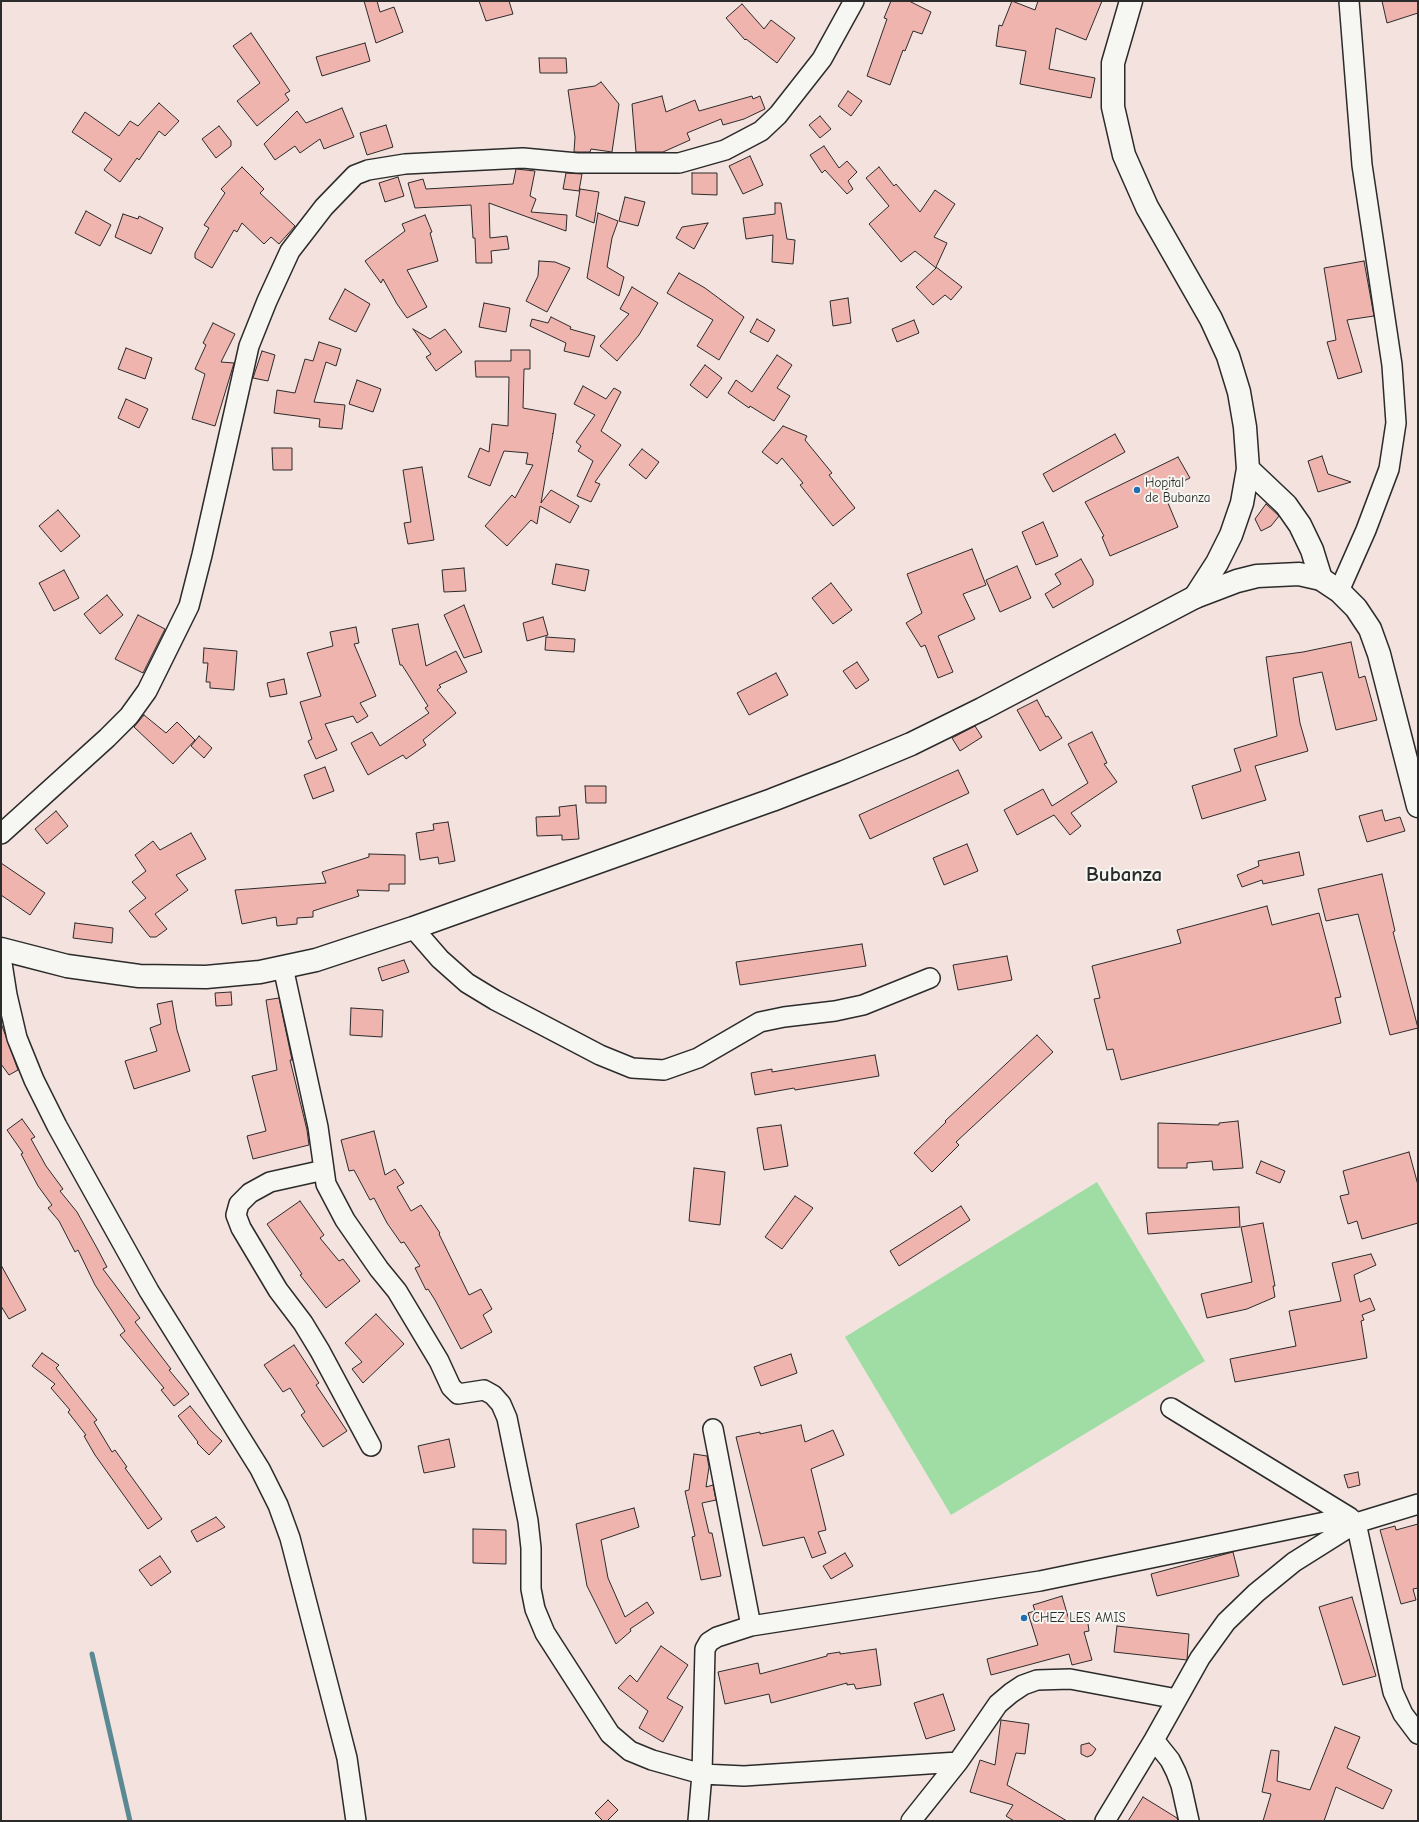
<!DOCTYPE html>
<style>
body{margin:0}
#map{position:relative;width:1419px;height:1822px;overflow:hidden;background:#f4e2de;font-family:"Comic Neue",sans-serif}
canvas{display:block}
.frame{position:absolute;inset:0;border:2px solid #2b2b2b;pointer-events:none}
</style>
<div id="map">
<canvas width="1419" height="1822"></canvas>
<div class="frame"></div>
</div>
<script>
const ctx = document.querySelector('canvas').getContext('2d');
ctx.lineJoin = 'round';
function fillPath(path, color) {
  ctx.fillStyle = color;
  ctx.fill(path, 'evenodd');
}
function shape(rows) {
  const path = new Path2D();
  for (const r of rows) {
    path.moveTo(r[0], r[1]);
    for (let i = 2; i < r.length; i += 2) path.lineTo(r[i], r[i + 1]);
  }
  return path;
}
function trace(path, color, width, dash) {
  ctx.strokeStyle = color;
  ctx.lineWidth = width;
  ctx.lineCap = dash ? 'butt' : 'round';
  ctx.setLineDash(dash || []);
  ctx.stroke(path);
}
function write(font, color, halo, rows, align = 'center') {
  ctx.font = font + ' "Comic Neue",sans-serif';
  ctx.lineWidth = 4;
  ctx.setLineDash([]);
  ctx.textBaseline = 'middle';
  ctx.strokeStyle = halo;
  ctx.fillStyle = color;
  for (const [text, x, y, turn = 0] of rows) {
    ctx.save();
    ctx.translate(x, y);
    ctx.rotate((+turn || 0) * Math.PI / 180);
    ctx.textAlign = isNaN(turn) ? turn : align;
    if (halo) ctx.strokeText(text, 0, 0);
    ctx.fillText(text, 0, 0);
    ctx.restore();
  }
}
const green = shape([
 [1097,1182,1205,1361,951,1515,845,1337]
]);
const stream = shape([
 [92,1654,130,1821]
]);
const building = shape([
 [364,1,377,1,380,12,394,7,403,32,376,43,364,1],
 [479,1,509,1,513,14,486,21,479,1],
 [891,1,909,1,931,12,922,34,913,31,905,51,903,50,890,85,867,76,887,19,884,18,891,1],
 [1012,1,1035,10,1038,1,1102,1,1086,40,1056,28,1049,69,1095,78,1091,98,1020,84,1026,51,996,46,999,25,1002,26,1012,1],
 [1382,1,1418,1,1418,13,1387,23,1382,1],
 [742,4,764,29,771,20,795,38,777,63,746,39,745,40,726,18,742,4],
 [251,33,290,91,285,94,289,100,257,126,237,101,260,83,233,46,251,33],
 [365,43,370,61,322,76,316,57,365,43],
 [539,58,566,58,567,73,540,73,539,58],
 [601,82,619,104,612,152,591,149,590,152,574,152,575,137,568,90,595,86,601,82],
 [848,91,862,101,851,116,838,106,848,91],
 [662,96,666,112,695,100,699,111,752,96,753,99,760,96,765,109,744,119,723,125,721,119,687,133,690,140,663,152,636,152,632,104,662,96],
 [159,103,179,121,165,136,159,131,139,160,137,158,120,182,104,170,112,159,72,132,85,112,119,136,130,121,138,126,159,103],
 [342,108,354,137,324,149,320,139,300,153,295,146,275,160,264,144,297,111,306,123,342,108],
 [820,116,831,129,820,138,809,125,820,116],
 [386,125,393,147,367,155,360,133,386,125],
 [219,126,231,141,231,146,216,158,202,139,219,126],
 [824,146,839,168,847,161,857,172,848,181,853,189,847,194,825,170,822,173,810,155,824,146],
 [750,156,763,185,743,194,729,166,750,156],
 [242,167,264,189,260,193,295,226,279,244,271,237,264,244,242,223,237,232,234,230,212,268,195,258,195,253,209,228,204,225,225,193,221,189,242,167],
 [879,167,894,186,896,184,920,212,935,190,955,204,934,237,947,243,936,267,962,287,951,300,945,295,933,305,916,287,936,268,915,251,901,262,869,224,889,206,866,178,879,167],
 [516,169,535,171,530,196,536,199,531,212,567,215,566,231,489,203,490,238,507,236,509,249,491,251,492,263,476,263,475,238,473,238,471,205,415,208,408,183,423,179,426,189,513,184,516,169],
 [566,173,582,174,579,191,563,189,566,173],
 [692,173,717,173,717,195,692,194,692,173],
 [398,177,404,196,385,202,379,183,398,177],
 [580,189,599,192,594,223,576,216,580,189],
 [625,197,645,202,638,226,619,221,625,197],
 [775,203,781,203,787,239,795,240,793,264,772,262,773,235,746,239,743,218,775,214,775,203],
 [86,211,111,225,100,246,75,233,86,211],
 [598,213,618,221,612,238,607,267,624,277,619,296,587,278,598,213],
 [123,214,138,219,139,216,163,228,151,254,115,237,123,214],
 [425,215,432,232,430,233,438,261,407,270,427,307,407,318,397,304,383,279,381,283,365,261,405,231,402,224,425,215],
 [708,223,694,249,676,238,682,227,708,223],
 [539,261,555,262,570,268,547,312,526,301,538,276,539,261],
 [1364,261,1374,316,1347,320,1362,372,1338,379,1327,342,1336,340,1324,268,1364,261],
 [679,273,705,288,744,317,719,360,697,346,713,320,667,293,679,273],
 [632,287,658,303,639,335,617,361,600,346,629,314,620,309,632,287],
 [345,289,370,304,356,332,329,319,345,289],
 [848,298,851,323,833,326,830,301,848,298],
 [484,303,510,308,506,332,479,327,484,303],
 [551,317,571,327,570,329,595,336,589,357,564,351,566,343,530,326,532,319,548,323,551,317],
 [757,319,775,330,768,342,750,332,757,319],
 [914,320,919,333,897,342,892,329,914,320],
 [213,323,235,334,221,362,234,363,215,426,192,419,205,374,195,369,206,345,203,343,213,323],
 [413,329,430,339,445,329,462,352,436,371,426,357,431,354,413,329],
 [319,342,341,349,336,366,326,362,314,402,345,405,342,429,319,427,320,419,274,413,277,390,295,393,305,359,313,361,319,342],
 [126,348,152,358,145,379,118,369,126,348],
 [511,350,530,350,530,369,524,369,523,408,556,414,553,434,552,433,553,434,541,503,551,490,579,506,570,523,540,506,537,524,531,520,507,546,485,526,512,495,515,498,533,465,526,464,528,453,504,451,490,486,468,477,480,448,489,452,492,424,508,426,509,377,476,377,475,361,511,361,511,350],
 [262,351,275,355,268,381,253,378,262,351],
 [777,355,792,365,777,388,790,396,774,421,750,406,749,408,728,393,736,380,752,392,777,355],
 [705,365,722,378,707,398,690,385,705,365],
 [357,380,381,389,373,412,349,404,357,380],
 [583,386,606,399,614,388,621,392,601,431,621,445,595,482,600,484,591,502,577,496,593,461,578,451,581,446,576,442,595,415,574,404,583,386],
 [126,399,148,409,139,428,118,418,126,399],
 [783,426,807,436,805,440,832,473,829,475,855,508,833,526,800,485,803,483,782,458,777,464,762,452,783,426],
 [1115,434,1125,452,1053,492,1043,474,1115,434],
 [272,448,292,448,292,470,273,470,272,448],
 [642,449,659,462,646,479,629,465,642,449],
 [1322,456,1328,474,1351,482,1318,492,1308,461,1322,456],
 [1178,457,1190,478,1163,491,1178,527,1110,556,1102,537,1104,536,1085,502,1178,457],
 [422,467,434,540,408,544,404,523,411,522,403,470,422,467],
 [1266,504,1279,516,1271,526,1261,531,1255,519,1266,504],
 [58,510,80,536,61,552,39,526,58,510],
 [1043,522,1058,556,1036,565,1022,532,1043,522],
 [972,549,986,585,963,594,975,619,938,636,953,672,938,678,925,645,921,647,906,623,922,613,907,574,972,549],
 [1081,559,1093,580,1093,585,1053,608,1045,594,1061,584,1055,574,1081,559],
 [556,564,589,570,585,591,552,584,556,564],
 [1017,566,1031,598,1000,612,986,580,1017,566],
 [464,568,466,591,444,592,442,570,464,568],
 [64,570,79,598,54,611,39,583,64,570],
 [831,583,852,610,833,624,812,598,831,583],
 [107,595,123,615,100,634,84,614,107,595],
 [464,605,482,652,464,658,444,615,464,605],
 [138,615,165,629,143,673,115,659,138,615],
 [543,617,548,635,527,641,523,623,543,617],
 [418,624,426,666,456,651,467,672,439,685,441,687,437,690,456,713,423,740,426,745,406,759,403,755,368,775,351,743,372,732,380,746,429,713,425,708,428,706,402,665,400,665,392,629,418,624],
 [356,627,359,643,354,644,376,696,360,703,368,716,357,723,353,716,325,724,337,750,316,759,308,741,312,739,300,702,321,696,307,653,333,646,330,632,356,627],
 [546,637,575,639,574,652,545,650,546,637],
 [1351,642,1359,678,1365,676,1377,720,1336,730,1322,672,1293,678,1300,723,1308,751,1255,766,1266,800,1202,819,1192,786,1241,771,1234,749,1277,736,1266,657,1303,652,1351,642],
 [204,648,237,651,234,690,210,688,210,682,206,682,208,663,203,663,204,648],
 [857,662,869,680,856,689,843,671,857,662],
 [776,673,788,695,749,715,737,693,776,673],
 [284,679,287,694,270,697,267,683,284,679],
 [1037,700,1046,717,1048,716,1062,738,1040,751,1017,710,1037,700],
 [144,715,166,733,177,722,195,740,173,764,134,727,144,715],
 [975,726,982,737,960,751,952,738,975,726],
 [1092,732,1107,763,1104,764,1117,782,1071,813,1081,826,1070,835,1054,815,1017,835,1004,810,1043,789,1052,806,1088,783,1068,744,1092,732],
 [199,736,212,748,204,758,191,746,199,736],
 [325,767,334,791,313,799,304,775,325,767],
 [958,770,969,793,870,839,859,815,958,770],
 [585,786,606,786,606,803,586,803,585,786],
 [576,805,579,839,562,840,562,835,537,836,536,817,560,816,559,807,576,805],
 [1382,810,1385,821,1400,817,1405,831,1367,842,1359,816,1382,810],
 [56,811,68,826,47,844,35,829,56,811],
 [448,822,455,861,439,864,438,857,420,860,416,833,434,830,433,824,448,822],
 [191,833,206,859,176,875,188,890,155,914,167,929,156,937,150,937,129,911,146,898,132,882,146,871,135,855,153,841,160,850,191,833],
 [967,844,978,871,944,885,933,858,967,844],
 [1299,852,1304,875,1263,884,1262,880,1242,887,1237,875,1259,866,1258,861,1299,852],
 [369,854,405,855,405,884,389,884,389,891,357,890,359,896,313,911,313,917,297,918,297,924,277,926,276,917,242,924,235,890,326,883,322,872,369,857,369,854],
 [1,863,45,893,30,915,1,895,1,863],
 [1382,874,1395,931,1393,932,1418,1028,1390,1035,1358,914,1326,921,1318,889,1382,874],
 [1267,906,1272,925,1319,913,1341,997,1335,998,1341,1023,1121,1080,1113,1049,1107,1050,1094,999,1100,998,1092,966,1181,943,1177,930,1267,906],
 [75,923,113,928,112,943,73,938,75,923],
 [862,944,866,966,740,985,736,962,862,944],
 [1007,956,1012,980,958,990,953,965,1007,956],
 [404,960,409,972,382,981,378,968,404,960],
 [231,992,232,1005,216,1006,215,993,231,992],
 [279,998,292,1060,290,1060,307,1130,309,1145,253,1159,247,1136,266,1131,252,1076,277,1070,266,1000,279,998],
 [172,1001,177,1030,190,1071,134,1089,125,1061,157,1051,150,1028,161,1024,157,1004,172,1001],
 [351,1008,383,1010,382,1037,350,1035,351,1008],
 [1,1023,18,1070,9,1075,1,1064,1,1023],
 [1037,1035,1053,1052,956,1142,959,1145,932,1172,914,1153,946,1122,945,1121,1037,1035],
 [875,1055,879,1076,795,1090,794,1088,755,1095,751,1073,772,1069,772,1072,875,1055],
 [22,1119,35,1137,31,1139,46,1166,63,1189,60,1191,77,1212,97,1248,107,1267,103,1269,140,1318,135,1322,171,1369,169,1370,189,1394,174,1406,161,1390,164,1388,120,1335,125,1331,95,1285,78,1250,75,1252,59,1221,48,1208,52,1205,38,1186,21,1154,23,1153,7,1130,22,1119],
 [1238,1121,1243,1168,1213,1170,1212,1161,1187,1163,1187,1168,1158,1168,1158,1123,1219,1125,1219,1123,1238,1121],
 [781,1125,788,1166,764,1170,757,1128,781,1125],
 [374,1131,385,1175,395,1169,404,1183,397,1187,411,1211,421,1205,440,1233,439,1234,469,1295,481,1289,492,1309,483,1315,492,1332,461,1349,435,1300,428,1289,426,1290,415,1268,420,1266,404,1242,401,1243,387,1223,374,1198,370,1200,354,1170,349,1171,341,1140,374,1131],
 [1409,1152,1418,1185,1418,1223,1362,1239,1357,1221,1348,1224,1340,1196,1349,1194,1343,1171,1409,1152],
 [1261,1161,1285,1171,1280,1183,1256,1173,1261,1161],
 [694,1168,725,1172,720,1225,689,1221,694,1168],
 [795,1196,813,1208,782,1249,765,1237,795,1196],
 [300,1201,324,1235,320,1238,339,1261,343,1259,360,1281,326,1308,300,1275,302,1274,267,1224,300,1201],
 [961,1206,970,1220,899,1266,890,1251,961,1206],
 [1239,1207,1240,1227,1148,1234,1146,1213,1239,1207],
 [1263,1223,1275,1286,1273,1286,1275,1297,1247,1309,1207,1318,1201,1294,1252,1282,1241,1227,1263,1223],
 [1371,1254,1376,1265,1354,1275,1360,1302,1370,1298,1375,1310,1362,1315,1364,1320,1361,1321,1367,1358,1235,1382,1230,1359,1296,1346,1289,1311,1341,1301,1332,1263,1371,1254],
 [1,1265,26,1310,9,1319,1,1306,1,1265],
 [376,1314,404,1344,363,1383,352,1369,362,1362,345,1343,376,1314],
 [294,1345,319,1383,316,1385,347,1431,323,1447,301,1415,305,1412,290,1388,283,1392,264,1365,294,1345],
 [42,1353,59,1365,56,1368,97,1420,94,1422,112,1452,115,1450,127,1467,125,1468,162,1519,148,1529,95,1455,84,1436,86,1435,68,1412,70,1410,51,1388,55,1384,32,1366,42,1353],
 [791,1354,797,1373,761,1386,754,1367,791,1354],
 [190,1406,210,1430,222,1441,209,1455,197,1443,198,1442,178,1416,190,1406],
 [801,1425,805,1442,833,1430,844,1455,811,1469,826,1530,818,1532,826,1553,812,1558,804,1537,763,1546,736,1437,760,1432,760,1434,801,1425],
 [449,1439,455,1467,424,1473,418,1446,449,1439],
 [694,1454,707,1456,709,1467,706,1487,713,1485,716,1500,702,1503,709,1533,712,1533,721,1576,701,1580,692,1537,695,1536,685,1491,689,1490,694,1454],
 [1358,1472,1360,1485,1348,1488,1344,1475,1358,1472],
 [634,1508,639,1527,601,1540,608,1578,625,1617,647,1602,654,1613,630,1629,631,1631,616,1644,587,1586,576,1524,634,1508],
 [216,1517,225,1527,197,1542,191,1531,216,1517],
 [1418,1524,1418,1588,1413,1589,1416,1600,1401,1604,1380,1530,1395,1526,1396,1530,1418,1524],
 [473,1529,506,1530,506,1564,473,1563,473,1529],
 [1233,1552,1239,1576,1157,1596,1151,1574,1233,1552],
 [845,1553,853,1566,831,1579,823,1566,845,1553],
 [160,1556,171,1572,151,1586,139,1570,160,1556],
 [1062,1596,1069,1620,1087,1617,1089,1631,1084,1632,1092,1660,1072,1665,1069,1654,991,1675,987,1659,1038,1645,1028,1613,1035,1611,1033,1605,1062,1596],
 [1352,1597,1376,1676,1343,1685,1319,1607,1352,1597],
 [1117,1626,1189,1634,1187,1660,1114,1652,1117,1626],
 [661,1646,688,1665,667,1698,683,1707,663,1742,639,1728,648,1711,618,1688,630,1675,637,1682,661,1646],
 [876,1649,881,1685,856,1689,854,1684,847,1685,847,1683,771,1703,769,1694,725,1704,718,1672,758,1663,760,1674,827,1656,827,1654,840,1652,840,1654,876,1649],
 [943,1694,955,1730,926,1739,914,1703,943,1694],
 [1001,1720,1029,1724,1025,1754,1016,1753,1007,1785,1067,1821,1014,1821,1006,1816,1013,1805,970,1792,980,1760,995,1765,1001,1720],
 [1335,1727,1360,1737,1347,1768,1392,1790,1383,1809,1336,1787,1324,1821,1263,1821,1271,1794,1262,1792,1271,1750,1279,1751,1277,1781,1310,1790,1335,1727],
 [1089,1743,1096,1749,1092,1755,1087,1757,1081,1754,1081,1745,1089,1743],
 [1143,1797,1177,1818,1178,1821,1128,1821,1143,1797],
 [608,1800,618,1810,607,1821,603,1821,595,1813,608,1800]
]);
const street = shape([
 [1339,591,1366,530,1389,469,1396,423,1392,365,1362,165,1349,1],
 [1,834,107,738,129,716,147,691,189,606,202,555,249,346,267,301,290,251,324,207,355,175,368,170,405,164,523,158,577,163,679,163,725,150,761,131,778,115,822,59,854,1],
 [413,928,440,959,467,983,495,1000,600,1055,632,1068,664,1070,698,1058,760,1022,784,1017,835,1011,863,1005,930,978],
 [1,957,7,995,17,1038,34,1080,57,1126,149,1291,260,1469,278,1505,290,1538,338,1723,347,1758,356,1821],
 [283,967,318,1127,326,1184,345,1220,379,1269,397,1291,439,1361,451,1387,458,1394,484,1390,493,1395,501,1404,507,1418,528,1521,531,1548,531,1589,535,1609,545,1633,610,1734,630,1751,652,1760,702,1774,744,1776,958,1762],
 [324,1170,270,1182,250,1193,239,1204,236,1215,241,1228,278,1290,303,1323,320,1351,371,1446],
 [1171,1408,1349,1517],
 [713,1429,751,1626,1040,1581,1349,1517,1356,1523,1418,1504],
 [1154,1740,1170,1760,1176,1772,1181,1785,1189,1821],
 [698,1821,702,1774,705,1649,709,1642,717,1637,751,1626],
 [911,1821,958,1762,998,1704,1011,1693,1023,1685,1037,1680,1070,1679,1177,1699],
 [1105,1821,1154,1740,1200,1658,1226,1622,1256,1593,1294,1562,1356,1523,1393,1692,1403,1714,1418,1734]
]);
const secondary = shape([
 [1131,1,1113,63,1113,107,1124,155,1147,207,1211,319,1228,356,1239,392,1245,427,1248,469,1242,503,1231,535,1217,563,1195,597],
 [1248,469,1286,505,1300,525,1312,550,1321,579]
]);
const primary = shape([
 [1,949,67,966,139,976,206,977,260,972,316,960,413,928,772,800,844,772,911,744,982,709,1195,597,1237,581,1257,576,1299,574,1321,579,1339,591,1356,608,1370,629,1379,654,1418,806]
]);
const markers = [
 [1137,490,4,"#1f6fb2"],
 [1024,1618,4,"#1f6fb2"]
];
const poiNames = [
 ["Hopital",1145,483],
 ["de Bubanza",1145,498],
 ["CHEZ LES AMIS",1032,1618]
];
const townNames = [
 ["Bubanza",1124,875]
];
fillPath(green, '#9fdda4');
trace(stream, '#5b8993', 5);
fillPath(building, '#f0b4af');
trace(building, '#2b2b2b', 1);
trace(street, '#2b2b2b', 22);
trace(secondary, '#2b2b2b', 25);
trace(primary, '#2b2b2b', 25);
trace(street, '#f6f6f2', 19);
trace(secondary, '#f6f6f2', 22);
trace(primary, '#f6f6f2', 22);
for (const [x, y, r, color] of markers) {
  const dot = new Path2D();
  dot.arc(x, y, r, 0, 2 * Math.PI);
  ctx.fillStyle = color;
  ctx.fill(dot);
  trace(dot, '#f6f6f2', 1.5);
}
write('13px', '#2b2b2b', '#f6f6f2', poiNames, 'left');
write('bold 21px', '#2b2b2b', '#f6f6f2', townNames);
</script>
